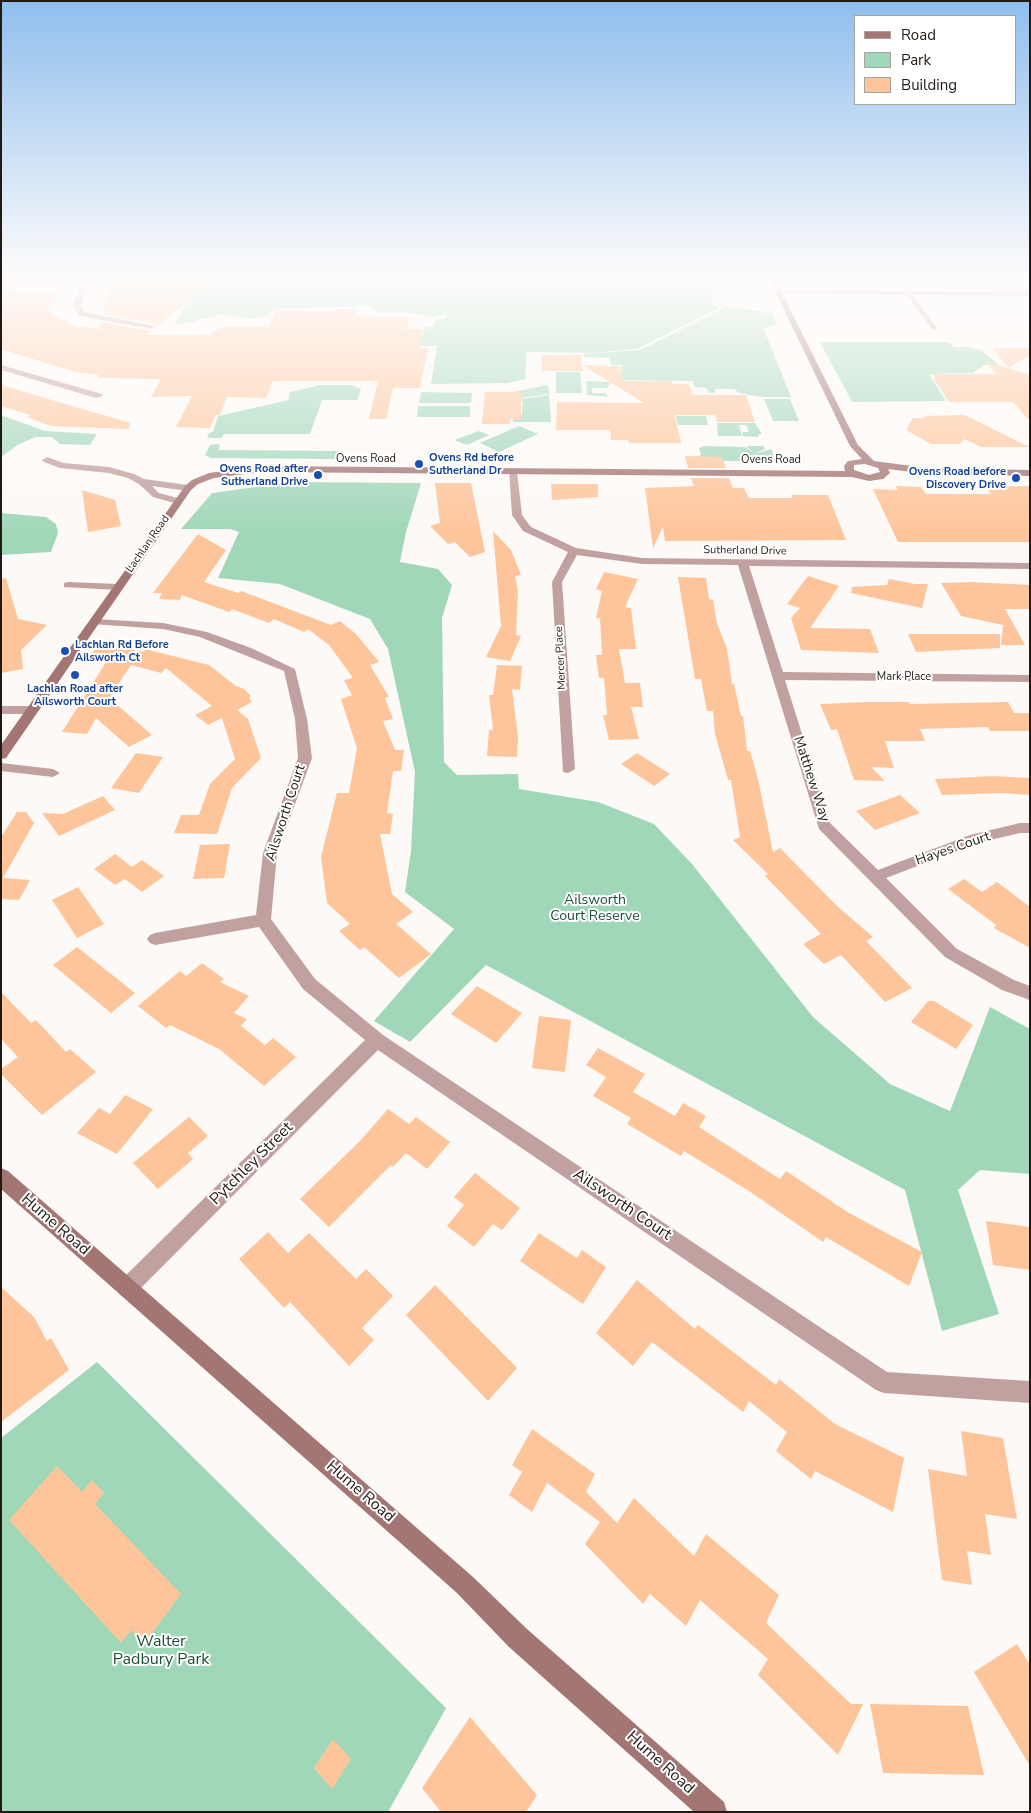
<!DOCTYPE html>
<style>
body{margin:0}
#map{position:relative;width:1031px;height:1813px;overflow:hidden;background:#fdf9f6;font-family:"Nunito Sans",sans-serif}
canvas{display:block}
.frame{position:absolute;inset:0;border:2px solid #201914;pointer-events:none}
.legend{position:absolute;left:854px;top:15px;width:162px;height:90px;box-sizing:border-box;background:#fff;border:1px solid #a6a3a1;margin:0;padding:6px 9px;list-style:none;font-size:15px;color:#201914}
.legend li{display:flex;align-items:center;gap:10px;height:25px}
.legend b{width:25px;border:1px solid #a6a3a1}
</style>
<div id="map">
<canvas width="1031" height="1813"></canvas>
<div class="frame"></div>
<ul class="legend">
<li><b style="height:6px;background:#a37674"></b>Road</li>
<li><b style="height:14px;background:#a1d7b9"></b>Park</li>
<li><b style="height:14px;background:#fec59b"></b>Building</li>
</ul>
</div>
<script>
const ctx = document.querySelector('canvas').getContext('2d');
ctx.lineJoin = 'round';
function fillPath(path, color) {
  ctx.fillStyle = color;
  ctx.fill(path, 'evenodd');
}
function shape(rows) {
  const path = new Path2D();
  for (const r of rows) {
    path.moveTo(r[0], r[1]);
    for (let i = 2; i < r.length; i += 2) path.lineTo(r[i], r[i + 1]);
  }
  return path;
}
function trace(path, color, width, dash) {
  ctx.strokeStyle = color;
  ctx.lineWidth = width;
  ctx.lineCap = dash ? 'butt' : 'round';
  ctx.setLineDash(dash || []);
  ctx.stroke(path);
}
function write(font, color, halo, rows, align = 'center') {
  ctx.font = font + ' "Nunito Sans",sans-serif';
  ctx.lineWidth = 4;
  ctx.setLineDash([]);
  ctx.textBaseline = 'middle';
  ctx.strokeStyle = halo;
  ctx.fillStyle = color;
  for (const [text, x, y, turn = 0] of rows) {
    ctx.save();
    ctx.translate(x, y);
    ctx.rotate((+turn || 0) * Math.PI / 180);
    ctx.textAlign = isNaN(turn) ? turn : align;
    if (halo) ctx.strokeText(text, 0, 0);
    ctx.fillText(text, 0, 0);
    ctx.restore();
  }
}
const green = shape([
 [203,279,708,279,714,306,719,308,637,349,594,353,527,352,525,379,508,383,431,384,437,346,388,346,404,337,422,337,425,327,434,327,437,319,445,319,446,315,431,317,413,313,379,313,372,306,273,309,268,316,249,319,222,314,188,323,174,324],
 [717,305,772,313,777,324,762,330,765,332,791,397,762,397,739,393,734,389,716,389,714,393,709,393,706,388,695,387,692,381,617,380,616,373,621,372,622,365,611,365,609,358,584,357,583,354,640,350,724,308],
 [820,342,947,342,955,347,969,347,981,350,999,365,984,365,972,373,929,374,946,401,852,402],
 [556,372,580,372,582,393,556,393],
 [586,381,609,382,611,384,607,386,608,388,592,388,592,393,606,393,608,397,587,395],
 [320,385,351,385,361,389,357,400,322,400,310,434,224,434,222,438,207,438,209,433,213,432,218,416,288,400,290,392],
 [547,385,550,394,513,399,513,392],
 [421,392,472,393,471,403,419,403],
 [549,395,551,422,513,422,512,415,522,414,523,401,513,400],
 [764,399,790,399,799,421,773,421],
 [418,406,470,406,470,417,417,417],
 [1,415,45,431,97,434,90,445,60,444,52,437,36,437,19,444,1,457],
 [676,416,706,416,708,425,678,425],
 [717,423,755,423,762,434,759,434,758,437,743,436,742,432,749,432,746,425,739,425,742,436,718,436],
 [519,426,538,434,499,452,480,443],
 [479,431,489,435,467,445,454,440],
 [217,444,220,445,218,450,340,451,340,459,211,458,205,455,210,445],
 [705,446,745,447,754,453,746,446,764,446,765,449,754,454,772,449,774,461,694,461,698,458,697,456,701,455,699,448],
 [292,482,421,483,406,532,400,562,438,569,452,585,442,618,444,762,457,775,518,774,519,789,598,802,654,824,692,864,813,1017,890,1084,950,1111,990,1007,1030,1029,1030,1174,980,1170,958,1190,999,1314,942,1331,905,1190,486,965,410,1042,374,1021,454,929,405,892,411,851,415,772,388,649,370,619,280,584,218,578,239,532,230,529,181,529,212,493],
 [1,513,46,517,56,524,58,533,51,552,1,555],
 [97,1362,446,1708,388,1812,1,1812,1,1438]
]);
const building = shape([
 [176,279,201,279,190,299,155,328,153,323,103,314,111,284],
 [1,289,62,291,47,311,79,328,85,326,99,329,101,322,151,331,146,335,209,335,221,327,268,327,276,310,336,311,337,309,358,309,356,316,410,317,406,329,423,329,419,348,428,348,420,388,393,388,386,419,369,419,378,381,273,381,266,398,227,397,220,415,216,415,210,428,176,427,192,396,151,397,161,379,98,378,99,375,75,372,1,349],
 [993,348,1030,348,1030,355,1008,368],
 [542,355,581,355,582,365,620,366,623,381,672,381,673,384,689,384,692,395,746,395,755,422,717,422,715,415,675,415,681,443,629,443,628,440,611,440,610,430,556,430,557,402,644,403,582,365,583,371,542,371],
 [985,361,1030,375,1030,421,1013,402,949,402,933,378,935,378,933,374,997,374],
 [1,385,130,423,129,429,51,426,27,417,31,415,1,406],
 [485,392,521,392,521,420,510,419,510,424,482,424],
 [965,415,1029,447,981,447,964,439,960,444,931,444,906,430,913,418,924,418,924,416],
 [685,456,722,457,726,468,688,468],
 [691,478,729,478,733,488,744,488,749,498,792,498,791,495,828,495,846,540,665,541,663,527,653,548,645,488,694,486],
 [435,483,471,483,485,552,470,557,455,542,448,544,430,526,440,523],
 [551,484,598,484,598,497,552,500],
 [896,486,921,487,926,494,991,494,986,487,1030,486,1030,542,898,542,873,489,898,490],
 [82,490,115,500,121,526,88,532],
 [493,531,511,550,521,575,515,576,518,591,516,635,521,636,510,661,486,657,501,626],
 [198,534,226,550,204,582,238,593,241,591,331,625,340,621,356,634,379,662,370,665,389,697,385,698,393,719,383,721,395,750,404,750,401,771,393,771,387,813,393,814,390,834,380,834,392,894,413,912,396,924,431,954,399,978,364,947,360,950,339,931,350,924,327,903,321,857,337,793,349,793,357,748,341,699,352,695,344,680,353,678,329,645,308,629,304,632,274,619,269,623,232,609,229,612,182,595,180,600,159,599,162,593,153,593],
 [604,572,638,579,625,607,631,608,636,649,619,649,625,683,640,683,643,707,631,707,639,739,609,740,603,715,607,715,604,678,599,678,596,655,602,655,600,618,596,618,602,591,596,589],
 [808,576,839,586,810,628,870,629,879,653,801,650,791,618,800,608,787,604],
 [678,577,706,578,709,599,713,600,717,623,727,649,732,684,734,684,741,716,743,716,747,751,750,751,758,779,773,852,780,848,837,906,873,937,866,941,912,988,885,1002,841,955,824,964,803,944,821,934,765,876,768,874,733,840,740,837,731,780,728,780,715,734,713,711,707,711,701,679,695,679],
 [6,578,18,619,47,625,21,650,23,669,1,673,1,579],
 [889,579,915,584,928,584,922,608,851,593,852,587,887,585],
 [971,582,1030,585,1030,609,1005,609,1025,645,1001,645,1003,625,961,616,941,583],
 [908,634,1000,634,1000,648,916,652],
 [95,645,146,652,141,648,209,665,236,686,244,689,251,696,249,698,252,702,237,710,248,719,261,758,232,788,217,834,174,833,181,815,199,815,210,784,235,759,222,718,208,725,195,715,212,706,166,668,161,673,131,665,109,698,152,735,129,747,96,718,87,734,62,732,108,659,93,655],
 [497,665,522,666,520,690,512,689,518,737,517,757,487,756,489,730,493,730,489,695,493,695],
 [867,702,909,702,909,704,1008,702,1014,713,1030,713,1030,731,990,731,988,727,920,729,925,741,885,741,894,768,871,767,885,781,854,780,837,729,831,730,820,704],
 [136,753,163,757,139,793,111,788],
 [637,753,670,774,654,786,621,764],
 [993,776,1030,778,1030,795,1002,793,942,795,935,779],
 [900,795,920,813,875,830,856,811],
 [103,796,115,810,59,836,42,813,63,814],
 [17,812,26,812,34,823,3,878,30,880,19,900,1,899,1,837],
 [230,844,224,878,193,879,200,845],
 [115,854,132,867,142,860,164,876,142,892,125,879,115,885,94,869],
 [964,879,982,892,997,882,1030,907,1030,948,994,928,996,925,948,889],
 [78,887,104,924,77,938,52,900],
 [77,947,135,993,111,1013,53,965],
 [202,963,224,979,220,982,249,996,234,1013,247,1019,241,1026,265,1045,273,1038,296,1057,264,1086,219,1049,170,1025,166,1028,138,1006,180,971,186,976],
 [477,986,522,1013,496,1043,451,1014],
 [1,992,31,1023,36,1020,66,1052,70,1049,96,1072,42,1115,1,1074,1,1069,18,1057,1,1039],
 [928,1001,934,1001,973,1025,956,1049,911,1022],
 [539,1016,571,1020,565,1072,532,1068],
 [598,1048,645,1074,633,1092,675,1116,683,1103,706,1116,699,1127,780,1179,786,1171,849,1213,922,1252,909,1286,826,1237,823,1242,749,1191,684,1151,681,1156,627,1124,631,1118,593,1096,606,1077,586,1065],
 [125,1095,153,1109,117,1154,77,1133,99,1108,110,1114],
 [388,1109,409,1124,416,1117,450,1142,427,1169,406,1153,393,1167,391,1165,329,1227,300,1199,360,1141],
 [189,1117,208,1136,188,1153,193,1159,158,1189,133,1163],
 [475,1173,520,1208,502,1230,493,1224,474,1247,447,1226,464,1205,454,1197],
 [986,1221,1030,1227,1030,1270,993,1265],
 [268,1232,288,1253,309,1233,356,1279,366,1269,393,1296,362,1328,374,1340,349,1366,290,1302,284,1308,239,1259],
 [539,1233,577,1258,582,1250,606,1267,583,1304,520,1261],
 [637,1280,695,1329,698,1325,776,1385,779,1379,835,1424,904,1458,893,1512,815,1471,811,1479,776,1451,787,1432,749,1401,743,1412,652,1342,633,1366,596,1333],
 [435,1285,517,1368,488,1401,406,1315],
 [1,1287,34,1317,47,1341,51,1338,69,1370,1,1422],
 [532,1429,595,1474,586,1492,617,1523,634,1498,694,1556,706,1534,779,1595,766,1623,851,1704,863,1704,838,1755,758,1675,768,1659,700,1600,686,1626,650,1594,643,1604,585,1544,600,1522,547,1483,532,1512,509,1495,522,1472,512,1465],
 [961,1431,1003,1438,1017,1519,985,1514,991,1555,967,1551,972,1585,942,1580,928,1469,967,1476],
 [57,1466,82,1492,92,1480,104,1493,95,1504,181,1594,144,1644,131,1630,121,1643,9,1520],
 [1017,1644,1030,1665,1030,1766,974,1672],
 [870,1704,968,1706,984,1775,883,1773],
 [470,1717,537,1795,526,1812,441,1812,422,1788],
 [333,1739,351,1759,332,1789,314,1768]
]);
const street = shape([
 [86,279,88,281,81,305,84,312,150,325,153,325,153,329,79,316,73,305,82,281,86,279],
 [778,290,1030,292,1030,296,913,295,937,328,933,330,906,295,776,293,778,290],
 [1,365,102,394,103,396,96,398,1,370,1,365],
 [47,457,64,463,109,467,134,474,144,479,188,485,193,488,188,491,152,486,159,493,181,499,181,503,178,504,153,497,139,484,128,478,109,473,60,468,44,462,42,460,47,457],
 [509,469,517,471,522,515,531,527,576,548,642,558,1030,563,1030,569,749,566,783,672,1030,675,1029,682,785,680,830,823,878,870,970,835,1020,823,1030,823,1030,833,1020,833,978,843,886,878,957,949,1014,980,1030,986,1030,1000,1002,990,945,957,819,829,738,565,642,564,577,555,562,582,575,769,568,773,563,772,552,582,568,552,523,531,512,515,509,469],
 [68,582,118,584,123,587,118,590,64,587,64,583,68,582],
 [95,619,163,623,207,632,251,648,295,669,307,719,312,758,277,853,271,919,315,979,383,1035,887,1372,1030,1381,1030,1403,884,1393,876,1390,378,1050,134,1295,127,1298,120,1295,117,1288,120,1281,365,1040,303,989,259,927,155,945,150,943,147,939,150,935,155,933,256,915,263,853,298,758,295,719,284,671,200,637,163,629,91,624,89,622,95,619],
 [1,706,33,706,39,710,33,714,1,714,1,706],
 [1,763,53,769,60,773,53,777,1,771,1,763]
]);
const secondary = shape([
 [46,279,106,279,1,285,1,281,46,279],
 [769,279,775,279,858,445,874,461,927,468,1030,470,1030,476,927,474,888,469,890,473,883,479,869,481,852,477,261,472,214,478,198,484,191,490,6,758,1,759,1,745,185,486,192,480,209,473,261,466,845,471,844,466,848,461,862,459,850,446,769,279],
 [865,464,878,468,880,472,869,475,854,470,854,465,865,464],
 [1,1168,8,1171,473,1577,527,1629,724,1802,727,1812,694,1812,509,1647,457,1593,1,1189,1,1168]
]);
const markers = [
 [419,464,5,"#1a4fb4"],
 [318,475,5,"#1a4fb4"],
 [1016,478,5,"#1a4fb4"],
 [65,651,5,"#1a4fb4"],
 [75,675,5,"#1a4fb4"]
];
const farTransitnames = [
 ["Ovens Rd before",429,458],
 ["Sutherland Dr",429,471],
 ["Ovens Road after",308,469,"right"],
 ["Sutherland Drive",308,482,"right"],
 ["Ovens Road before",1006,472,"right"],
 ["Discovery Drive",1006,485,"right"],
 ["Lachlan Rd Before",75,645],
 ["Ailsworth Ct",75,658],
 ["Lachlan Road after",75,689,"center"],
 ["Ailsworth Court",75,702,"center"]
];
const farStreetnames = [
 ["Ovens Road",366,459],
 ["Ovens Road",771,460],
 ["Lachlan Road",148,544,-55],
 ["Sutherland Drive",745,551,1],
 ["Mercer Place",561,658,-93],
 ["Mark Place",904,677]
];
const streetNames = [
 ["Matthew Way",811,779,72],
 ["Ailsworth Court",286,813,-72],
 ["Hayes Court",953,849,-19]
];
const parkNames = [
 ["Ailsworth",595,901],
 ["Court Reserve",595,917]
];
const nearStreetnames = [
 ["Pytchley Street",252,1164,-45],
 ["Ailsworth Court",622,1205,34],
 ["Hume Road",55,1225,41],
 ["Hume Road",360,1492,41],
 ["Hume Road",660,1763,42]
];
const nearParknames = [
 ["Walter",161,1642],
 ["Padbury Park",161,1660]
];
fillPath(green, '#a1d7b9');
fillPath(building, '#fec59b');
fillPath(street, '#c1a19f');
fillPath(secondary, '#a37674');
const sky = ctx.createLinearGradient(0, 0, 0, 533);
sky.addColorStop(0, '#8fbeee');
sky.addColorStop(0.52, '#fefcfb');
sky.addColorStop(1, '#fefcfb00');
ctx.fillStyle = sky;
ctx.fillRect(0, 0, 1031, 533);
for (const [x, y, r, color] of markers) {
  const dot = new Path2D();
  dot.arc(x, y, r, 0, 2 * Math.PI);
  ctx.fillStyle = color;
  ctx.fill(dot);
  trace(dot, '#fff', 2);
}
write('bold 11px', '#164399', '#fff', farTransitnames, 'left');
write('11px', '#201914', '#fff', farStreetnames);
write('14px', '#201914', '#fff', streetNames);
write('14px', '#1c4f37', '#fff', parkNames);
write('16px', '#201914', '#fff', nearStreetnames);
write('16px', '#1c4f37', '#fff', nearParknames);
</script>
